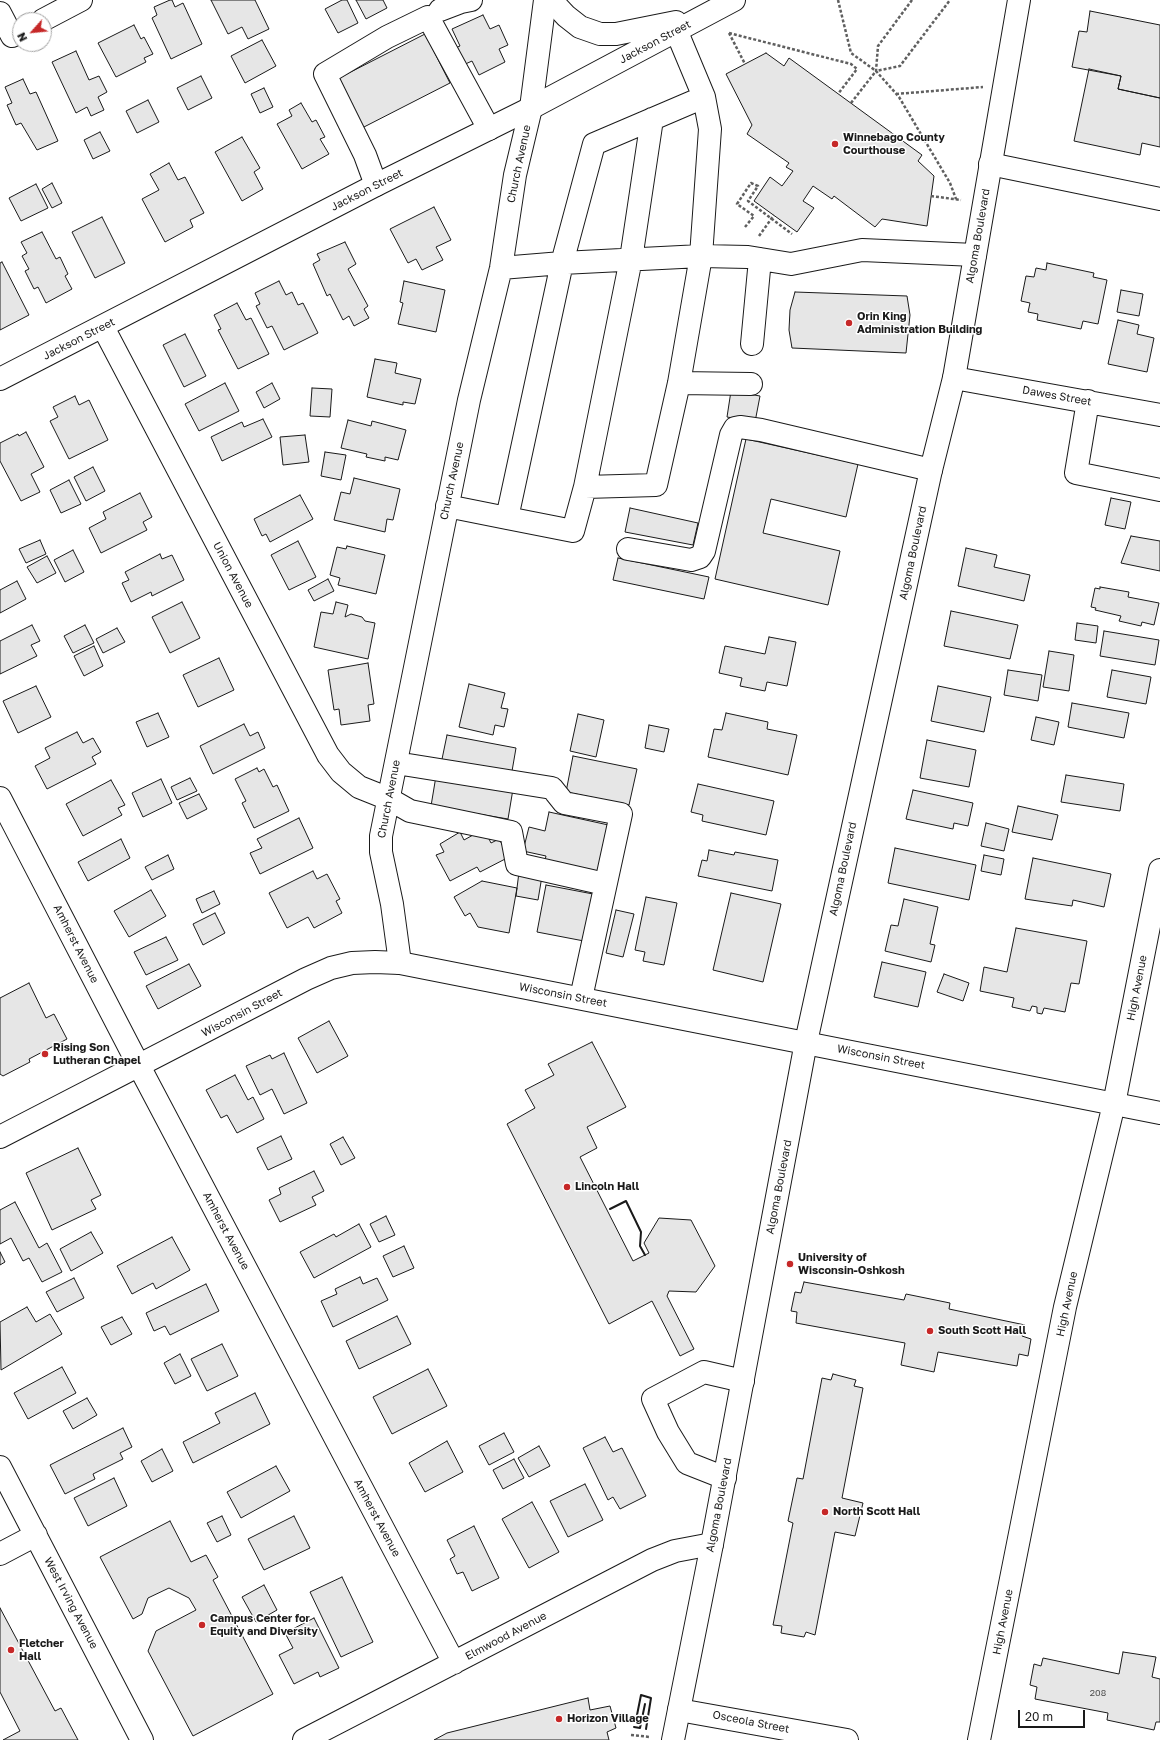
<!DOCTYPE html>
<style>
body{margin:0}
#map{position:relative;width:1160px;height:1740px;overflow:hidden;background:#fff;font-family:"Golos Text",sans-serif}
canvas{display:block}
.north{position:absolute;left:12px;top:12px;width:40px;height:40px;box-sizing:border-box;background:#fff;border:1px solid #a3a3a3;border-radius:50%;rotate:243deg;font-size:11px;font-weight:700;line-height:16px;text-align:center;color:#1a1a1a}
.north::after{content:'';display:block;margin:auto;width:14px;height:18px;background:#c62828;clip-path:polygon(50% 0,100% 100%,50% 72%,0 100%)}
.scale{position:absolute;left:1018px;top:1710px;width:67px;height:18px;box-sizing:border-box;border:2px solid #1a1a1a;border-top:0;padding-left:5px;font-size:12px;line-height:14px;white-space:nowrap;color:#1a1a1a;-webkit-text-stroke:3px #fff;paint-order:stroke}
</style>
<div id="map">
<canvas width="1160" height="1740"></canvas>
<div class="north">N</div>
<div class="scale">20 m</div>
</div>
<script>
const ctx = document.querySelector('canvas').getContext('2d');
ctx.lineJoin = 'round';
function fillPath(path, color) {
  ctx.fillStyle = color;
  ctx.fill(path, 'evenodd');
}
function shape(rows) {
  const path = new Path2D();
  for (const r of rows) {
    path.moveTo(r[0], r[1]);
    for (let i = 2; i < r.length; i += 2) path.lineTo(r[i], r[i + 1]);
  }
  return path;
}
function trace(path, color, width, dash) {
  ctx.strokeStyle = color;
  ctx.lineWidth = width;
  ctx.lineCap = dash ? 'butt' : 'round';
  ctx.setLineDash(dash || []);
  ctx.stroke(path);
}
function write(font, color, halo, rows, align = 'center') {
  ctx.font = font + ' "Golos Text",sans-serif';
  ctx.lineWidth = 3;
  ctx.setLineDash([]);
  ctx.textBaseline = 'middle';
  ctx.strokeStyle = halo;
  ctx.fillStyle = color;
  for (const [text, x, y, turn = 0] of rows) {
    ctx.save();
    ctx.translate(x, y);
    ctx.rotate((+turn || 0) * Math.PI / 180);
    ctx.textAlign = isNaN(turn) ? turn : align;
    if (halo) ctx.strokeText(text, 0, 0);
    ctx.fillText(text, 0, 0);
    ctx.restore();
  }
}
const building = shape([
 [170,0,172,0,175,7,183,3,202,44,171,59,152,18,157,15,154,7,170,0],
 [211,0,255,0,269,29,248,39,242,27,228,34,211,0],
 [342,0,347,0,358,23,338,33,325,9,342,0],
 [356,0,383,0,387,8,366,19,356,0],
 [1090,11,1160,25,1160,98,1118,89,1121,76,1072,67,1079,31,1087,32,1090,11],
 [483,15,490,29,499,25,508,45,499,49,505,62,479,75,472,61,461,66,453,49,460,46,452,29,483,15],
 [134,25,141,39,144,37,153,54,144,58,146,62,116,77,98,43,134,25],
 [425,34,450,83,362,128,337,79,425,34],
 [262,40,276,66,245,83,231,56,262,40],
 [76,51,89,80,99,76,107,92,98,97,104,110,91,116,87,107,76,113,52,62,76,51],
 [766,53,784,66,789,58,922,155,918,161,934,176,927,226,882,219,875,227,834,196,832,199,813,186,803,201,814,208,797,232,754,201,770,177,782,186,793,171,786,167,789,163,747,134,752,125,726,74,766,53],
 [1089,69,1121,76,1118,89,1160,98,1160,147,1142,143,1140,155,1074,141,1089,69],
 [201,76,212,98,188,110,177,88,201,76],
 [23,79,30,94,36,92,58,141,37,150,21,123,16,125,7,105,12,103,5,87,23,79],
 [264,88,273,107,260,113,251,94,264,88],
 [148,100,159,122,137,133,126,111,148,100],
 [301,103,312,122,316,120,325,137,320,139,329,154,302,169,277,124,292,116,289,110,301,103],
 [100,132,110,151,93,159,84,140,100,132],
 [242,137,260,168,254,172,263,189,242,201,215,152,242,137],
 [169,163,178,180,185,177,204,213,190,220,193,227,165,242,142,199,159,190,150,174,169,163],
 [52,183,62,203,52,208,42,189,52,183],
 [36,184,48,208,21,221,9,198,36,184],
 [434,207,451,240,436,247,443,260,422,270,416,259,408,263,390,229,434,207],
 [102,217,125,263,95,278,72,232,102,217],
 [42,232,56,259,60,257,68,274,65,276,72,289,46,303,38,287,34,289,25,271,29,269,22,256,27,253,21,242,42,232],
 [345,242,356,264,348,269,368,306,364,309,369,318,354,326,349,316,343,320,330,294,327,296,313,264,320,260,317,254,345,242],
 [2,262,29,315,0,330,0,263,2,262],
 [1047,263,1094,273,1093,277,1107,280,1098,324,1083,321,1081,329,1037,320,1038,314,1028,312,1030,303,1021,301,1026,276,1034,277,1036,268,1046,270,1047,263],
 [279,281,286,295,292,292,298,305,303,303,318,333,284,350,272,326,267,328,256,306,260,304,255,293,279,281],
 [404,281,445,290,436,332,398,324,403,303,400,302,404,281],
 [1121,290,1143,294,1139,316,1117,312,1121,290],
 [795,292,907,296,910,315,906,353,792,348,789,330,790,310,795,292],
 [237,303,246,320,251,318,269,354,238,369,218,330,221,329,214,315,237,303],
 [1118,320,1139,325,1137,334,1154,338,1147,372,1108,364,1118,320],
 [185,334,206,376,184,387,163,345,185,334],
 [375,359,397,363,395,373,421,379,415,404,403,402,403,405,367,397,375,359],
 [225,383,239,411,199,431,185,404,225,383],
 [272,383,280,399,264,408,256,392,272,383],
 [312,388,332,389,330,417,310,416,312,388],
 [731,391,760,396,755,422,727,417,731,391],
 [75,396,79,405,89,400,108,440,69,459,50,421,58,417,53,407,75,396],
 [263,419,272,437,222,461,211,437,242,422,244,427,263,419],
 [348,420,371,426,372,421,406,430,398,460,385,457,385,461,366,457,367,454,341,448,348,420],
 [26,432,44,467,31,474,40,492,21,501,0,461,0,443,18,434,19,436,26,432],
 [305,435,309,462,283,465,280,437,305,435],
 [746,439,858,464,846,517,771,499,763,533,840,551,828,605,715,579,746,439],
 [325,452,346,455,341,480,321,476,325,452],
 [93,467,105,491,86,501,74,477,93,467],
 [354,478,400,489,393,520,387,519,385,532,334,520,341,492,350,494,354,478],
 [69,480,81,504,61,513,50,490,69,480],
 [140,493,152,517,143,522,147,530,101,553,89,528,106,519,103,512,140,493],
 [300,495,313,519,270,542,266,534,262,536,254,519,300,495],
 [1111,498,1131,502,1125,529,1105,525,1111,498],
 [630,508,698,523,693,545,625,532,630,508],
 [1131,536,1160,541,1160,571,1121,563,1131,536],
 [40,540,46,554,26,563,19,549,40,540],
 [298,541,316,577,289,590,271,555,298,541],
 [347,546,385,555,376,594,338,585,340,578,330,575,337,547,346,549,347,546],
 [966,548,997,555,994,567,1030,575,1024,601,958,586,966,548],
 [73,550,84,572,65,582,54,560,73,550],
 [160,554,162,559,172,555,184,580,152,596,151,592,131,602,122,583,129,580,125,572,160,554],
 [47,556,56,573,37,583,27,567,47,556],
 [618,558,709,577,704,599,613,580,618,558],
 [328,579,334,591,314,601,308,590,328,579],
 [17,581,26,599,0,613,0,590,17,581],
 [1100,587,1129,592,1128,597,1159,603,1154,625,1142,622,1141,626,1119,621,1121,616,1095,610,1096,608,1091,607,1095,588,1100,589,1100,587],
 [182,602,200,638,170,653,152,617,182,602],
 [336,602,348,605,345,617,351,614,362,617,365,621,375,623,368,659,314,647,321,612,333,614,336,602],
 [951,611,1018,625,1010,659,944,646,951,611],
 [1077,623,1098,626,1096,643,1075,640,1077,623],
 [32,625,40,641,31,645,37,656,0,674,0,641,32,625],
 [85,625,94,643,73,653,64,636,85,625],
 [117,628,125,642,103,653,96,639,117,628],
 [1104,631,1159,640,1155,665,1100,656,1104,631],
 [769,637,796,642,787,686,767,682,765,691,740,686,742,678,719,673,725,646,765,654,769,637],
 [94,646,103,666,84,676,74,656,94,646],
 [1049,651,1074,655,1069,691,1043,687,1049,651],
 [219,658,234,690,198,707,183,675,219,658],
 [368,663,374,704,368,705,370,721,341,725,339,709,334,710,328,670,368,663],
 [1008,670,1042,675,1038,701,1004,695,1008,670],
 [1112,670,1151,677,1146,704,1107,697,1112,670],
 [469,684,505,693,501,708,508,709,504,727,495,725,493,735,459,727,469,684],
 [36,686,51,717,18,733,3,701,36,686],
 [938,686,991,697,984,732,931,721,938,686],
 [1072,703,1129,713,1124,738,1068,727,1072,703],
 [158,713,169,737,147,747,136,722,158,713],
 [726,713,768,722,767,729,797,735,788,775,708,757,714,729,722,730,726,713],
 [578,714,604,720,596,757,570,751,578,714],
 [1036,717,1059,722,1054,745,1031,740,1036,717],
 [244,724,250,736,258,732,265,748,213,774,200,746,244,724],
 [649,725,669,729,664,752,645,748,649,725],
 [77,732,83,743,93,738,101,752,92,757,96,764,47,789,35,766,50,758,45,748,77,732],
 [447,735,516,748,511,777,441,764,447,735],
 [927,740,976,750,969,787,920,778,927,740],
 [573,756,637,769,629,805,566,792,573,756],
 [257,768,259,772,264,769,273,787,277,785,289,811,254,828,242,803,246,801,235,779,257,768],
 [1066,775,1124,784,1120,811,1061,802,1066,775],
 [436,776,513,789,508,819,431,806,436,776],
 [190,778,197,791,177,800,171,787,190,778],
 [161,779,172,803,143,817,132,793,161,779],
 [111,780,125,805,118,808,122,815,83,836,66,804,111,780],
 [698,784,774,801,766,835,702,821,703,815,691,812,698,784],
 [913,790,973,803,968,826,954,823,953,829,906,819,913,790],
 [199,794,207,809,187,819,179,803,199,794],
 [1018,806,1058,815,1052,840,1012,832,1018,806],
 [549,812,613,826,603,873,545,860,546,856,523,851,529,827,545,831,549,812],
 [299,818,313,848,260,874,250,853,262,848,257,839,299,818],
 [986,823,1009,829,1004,851,981,846,986,823],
 [484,829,491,843,499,839,509,857,480,872,477,867,450,881,436,855,444,852,440,844,460,832,464,840,484,829],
 [121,839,130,858,88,881,78,862,121,839],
 [895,848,976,865,969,900,888,883,895,848],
 [709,850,734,855,735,852,778,860,772,891,698,876,702,860,707,861,709,850],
 [168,855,174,869,152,880,145,867,168,855],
 [984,855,1004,859,1001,875,981,871,984,855],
 [1033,858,1111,874,1104,907,1073,900,1072,906,1025,899,1033,858],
 [313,871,317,879,327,874,340,899,336,901,342,913,314,928,308,917,287,928,269,893,313,871],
 [519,872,542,876,538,900,516,896,519,872],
 [482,881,517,888,509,933,478,927,470,913,465,916,454,897,482,881],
 [546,885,593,894,584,941,537,932,546,885],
 [151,890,166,916,129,937,114,911,151,890],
 [214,891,220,904,202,913,196,899,214,891],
 [731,893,781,904,763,982,713,970,731,893],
 [646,897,677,903,664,965,643,961,645,952,635,950,646,897],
 [904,899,938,907,930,944,935,945,931,962,885,951,891,925,898,926,904,899],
 [616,910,634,914,623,957,606,953,616,910],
 [215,913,225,933,203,945,193,924,215,913],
 [1016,928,1087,941,1079,984,1071,983,1065,1012,1044,1008,1042,1014,1037,1013,1037,1007,1032,1006,1030,1011,1012,1007,1014,998,980,991,984,967,1007,972,1016,928],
 [166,937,178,960,146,975,134,952,166,937],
 [882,962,926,972,918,1007,874,997,882,962],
 [189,964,201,986,158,1009,146,986,189,964],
 [944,974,969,983,963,1001,937,992,944,974],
 [29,983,46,1018,54,1014,67,1039,29,1059,30,1062,3,1076,0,1074,0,998,29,983],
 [329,1021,348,1056,317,1073,298,1038,329,1021],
 [592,1042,626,1107,587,1127,597,1148,580,1157,633,1261,649,1253,644,1243,659,1218,691,1220,715,1266,696,1292,669,1291,667,1296,694,1349,680,1356,652,1301,609,1324,507,1124,535,1108,525,1090,554,1075,548,1064,592,1042],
 [284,1053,307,1103,284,1114,272,1089,260,1095,246,1066,270,1055,272,1059,284,1053],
 [235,1075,248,1100,253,1097,264,1119,237,1133,227,1115,221,1118,206,1090,235,1075],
 [281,1136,292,1159,268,1170,257,1148,281,1136],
 [343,1137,355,1158,341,1165,330,1144,343,1137],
 [78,1148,101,1195,91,1200,96,1209,52,1230,26,1173,78,1148],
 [314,1171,324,1191,312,1197,316,1205,280,1222,269,1200,281,1194,279,1188,314,1171],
 [15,1202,39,1248,47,1243,62,1272,42,1282,29,1258,23,1261,11,1238,0,1244,0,1210,15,1202],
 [386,1216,395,1235,379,1242,370,1224,386,1216],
 [359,1224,371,1247,314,1278,300,1252,334,1234,336,1237,359,1224],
 [91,1232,103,1253,71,1271,60,1249,91,1232],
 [172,1237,190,1270,156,1289,153,1283,132,1294,117,1266,172,1237],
 [404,1246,414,1268,393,1277,383,1256,404,1246],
 [0,1252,5,1262,0,1265,0,1252],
 [360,1277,363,1284,377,1278,388,1300,333,1327,321,1301,337,1294,335,1289,360,1277],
 [74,1278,84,1298,57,1312,46,1292,74,1278],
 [804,1282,904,1300,906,1294,950,1303,949,1309,1025,1325,1022,1336,1031,1339,1028,1356,1019,1354,1017,1366,938,1352,934,1372,901,1365,905,1343,796,1323,797,1312,791,1311,795,1292,801,1293,804,1282],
 [206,1284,219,1311,170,1335,165,1326,154,1331,146,1313,206,1284],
 [27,1307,36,1322,50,1314,62,1334,1,1370,0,1322,27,1307],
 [397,1316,411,1344,359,1369,346,1341,397,1316],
 [122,1317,132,1334,111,1345,101,1327,122,1317],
 [222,1344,238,1376,207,1391,191,1359,222,1344],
 [180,1354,191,1376,175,1384,164,1363,180,1354],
 [62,1367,76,1393,28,1419,14,1393,62,1367],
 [428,1369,447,1406,392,1434,373,1397,428,1369],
 [833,1374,856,1380,854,1386,863,1388,842,1498,863,1503,855,1536,835,1532,815,1635,806,1632,804,1637,781,1633,782,1626,773,1625,793,1523,788,1521,797,1478,803,1479,822,1378,831,1380,833,1374],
 [255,1393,270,1424,193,1463,183,1442,220,1423,215,1413,255,1393],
 [87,1398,97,1415,73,1429,63,1411,87,1398],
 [123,1428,132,1447,120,1453,123,1459,93,1474,95,1479,65,1494,50,1465,123,1428],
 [504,1433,514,1452,489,1465,479,1446,504,1433],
 [605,1437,613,1452,622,1448,646,1496,620,1509,613,1497,608,1500,583,1448,605,1437],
 [447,1441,463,1472,425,1492,409,1463,447,1441],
 [539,1446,550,1466,529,1477,518,1458,539,1446],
 [162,1449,173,1471,152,1482,141,1461,162,1449],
 [514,1459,524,1478,503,1489,493,1470,514,1459],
 [276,1466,290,1491,241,1518,227,1492,276,1466],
 [114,1478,127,1506,88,1526,74,1498,114,1478],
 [585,1484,603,1520,568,1537,550,1501,585,1484],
 [532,1502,559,1552,529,1568,502,1519,532,1502],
 [222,1516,231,1535,217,1542,207,1523,222,1516],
 [294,1516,310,1548,264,1570,248,1539,294,1516],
 [170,1521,191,1562,206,1555,218,1577,213,1580,273,1694,193,1736,148,1651,156,1631,196,1610,189,1598,169,1588,148,1598,142,1614,133,1619,100,1557,170,1521],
 [474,1526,499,1578,472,1591,463,1572,457,1574,450,1559,455,1556,447,1540,474,1526],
 [342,1577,373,1642,341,1657,310,1592,342,1577],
 [264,1585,277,1610,256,1622,242,1597,264,1585],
 [0,1608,55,1711,61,1708,78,1740,3,1740,20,1731,0,1692,0,1608],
 [314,1618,339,1668,320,1677,318,1672,294,1684,279,1655,293,1648,285,1633,314,1618],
 [1123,1652,1156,1657,1152,1677,1160,1679,1160,1722,1156,1722,1154,1730,1107,1720,1108,1713,1035,1699,1037,1687,1030,1685,1034,1664,1041,1666,1043,1658,1119,1674,1123,1652],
 [588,1698,590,1710,610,1706,616,1728,607,1732,609,1740,434,1740,447,1733,588,1698]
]);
const path = shape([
 [838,0,851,53,876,71,899,97,950,183,956,199],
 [912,0,878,46,876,71,900,66,950,0],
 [729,33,851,64,857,69,838,94],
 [729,33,745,64],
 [896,94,983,87],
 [851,103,876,71],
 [931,196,961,200],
 [745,227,754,216,737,204,751,183,758,186,748,201,792,234],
 [759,236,774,215],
 [631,1735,650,1737]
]);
const minor = shape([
 [440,10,461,2,471,0],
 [0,13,12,36],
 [43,20,81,0],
 [676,30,704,97],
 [990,164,1160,199],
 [376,185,365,155,325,74,387,37,428,17,489,129],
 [501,268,562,263,701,256,748,257,791,264,862,250,975,255],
 [103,327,328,755,341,772,359,787,389,799,410,811,511,832,517,864,605,884],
 [752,344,760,259],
 [954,378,1160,415],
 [679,383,751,384],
 [1088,401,1076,473,1160,490],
 [585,487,631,259,652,119],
 [447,506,507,518,562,263,594,144,704,97,710,129,701,256,679,383,656,485,585,487,573,531,507,518],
 [628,549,691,560,700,557,704,551,731,435,735,428,740,427,761,430,931,470],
 [396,763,552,788,564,803,621,814,581,998],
 [0,798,139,1066,454,1663],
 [400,963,392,904,381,852,381,836,469,400,501,268,515,175,531,108,545,0],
 [0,1467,142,1740],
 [725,1478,687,1463,668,1432,653,1399,704,1372,743,1381],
 [0,1554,36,1535],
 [679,1710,847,1740],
 [304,1740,652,1560,675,1551,712,1544]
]);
const major = shape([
 [551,0,566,16,580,27,600,34,616,34,676,22],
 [0,379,376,185,531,108,734,0],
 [0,1137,306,979,331,968,352,963,375,962,400,963,1160,1113],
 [673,1740,712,1544,806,1042,931,470,954,378,1019,0],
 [979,1740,1065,1307,1114,1104,1160,870]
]);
const wall = shape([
 [610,1209,626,1201,641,1232,640,1246,645,1255],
 [636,1720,641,1695,651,1698,646,1729],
 [634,1727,640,1728,645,1704]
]);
const markers = [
 [835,144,4,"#c62828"],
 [849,323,4,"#c62828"],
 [45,1054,4,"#c62828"],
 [567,1187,4,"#c62828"],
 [790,1264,4,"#c62828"],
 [930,1331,4,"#c62828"],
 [825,1512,4,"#c62828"],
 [202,1625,4,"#c62828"],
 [11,1650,4,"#c62828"],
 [559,1719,4,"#c62828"]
];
const numberNames = [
 ["208",1098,1693]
];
const streetNames = [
 ["Jackson Street",655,42,-28],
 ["Church Avenue",519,164,-78],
 ["Jackson Street",367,190,-27],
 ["Algoma Boulevard",978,236,-80],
 ["Jackson Street",79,339,-27],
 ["Dawes Street",1057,396,10],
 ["Church Avenue",452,481,-78],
 ["Algoma Boulevard",913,553,-78],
 ["Union Avenue",233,575,62],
 ["Church Avenue",389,799,-79],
 ["Algoma Boulevard",843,869,-78],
 ["Amherst Avenue",76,944,63],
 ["High Avenue",1137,988,-79],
 ["Wisconsin Street",563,995,11],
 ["Wisconsin Street",242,1013,-28],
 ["Wisconsin Street",881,1057,11],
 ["Algoma Boulevard",779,1187,-79],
 ["Amherst Avenue",226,1231,62],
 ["High Avenue",1067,1304,-78],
 ["Algoma Boulevard",719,1505,-79],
 ["Amherst Avenue",377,1518,62],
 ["West Irving Avenue",71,1603,62],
 ["High Avenue",1003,1622,-79],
 ["Elmwood Avenue",506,1636,-28],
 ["Osceola Street",751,1722,11]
];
const poiNames = [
 ["Winnebago County",843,138],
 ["Courthouse",843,151],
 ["Orin King",857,317],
 ["Administration Building",857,330],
 ["Rising Son",53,1048],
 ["Lutheran Chapel",53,1061],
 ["Lincoln Hall",575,1187],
 ["University of",798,1258],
 ["Wisconsin-Oshkosh",798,1271],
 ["South Scott Hall",938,1331],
 ["North Scott Hall",833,1512],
 ["Campus Center for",210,1619],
 ["Equity and Diversity",210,1632],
 ["Fletcher",19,1644],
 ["Hall",19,1657],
 ["Horizon Village",567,1719]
];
fillPath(building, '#e6e6e6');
trace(building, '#1a1a1a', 1);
trace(minor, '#1a1a1a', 24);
trace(major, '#1a1a1a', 24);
trace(path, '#5f5f5f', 2.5, [3, 2]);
trace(minor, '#fff', 22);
trace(major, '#fff', 22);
trace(wall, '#1a1a1a', 2);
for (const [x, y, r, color] of markers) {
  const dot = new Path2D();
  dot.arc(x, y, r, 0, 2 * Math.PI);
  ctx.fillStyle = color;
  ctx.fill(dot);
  trace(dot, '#fff', 1.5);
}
write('9px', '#4d4d4d', null, numberNames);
write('11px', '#1a1a1a', '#fff', streetNames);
write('bold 11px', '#1a1a1a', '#fff', poiNames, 'left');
</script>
